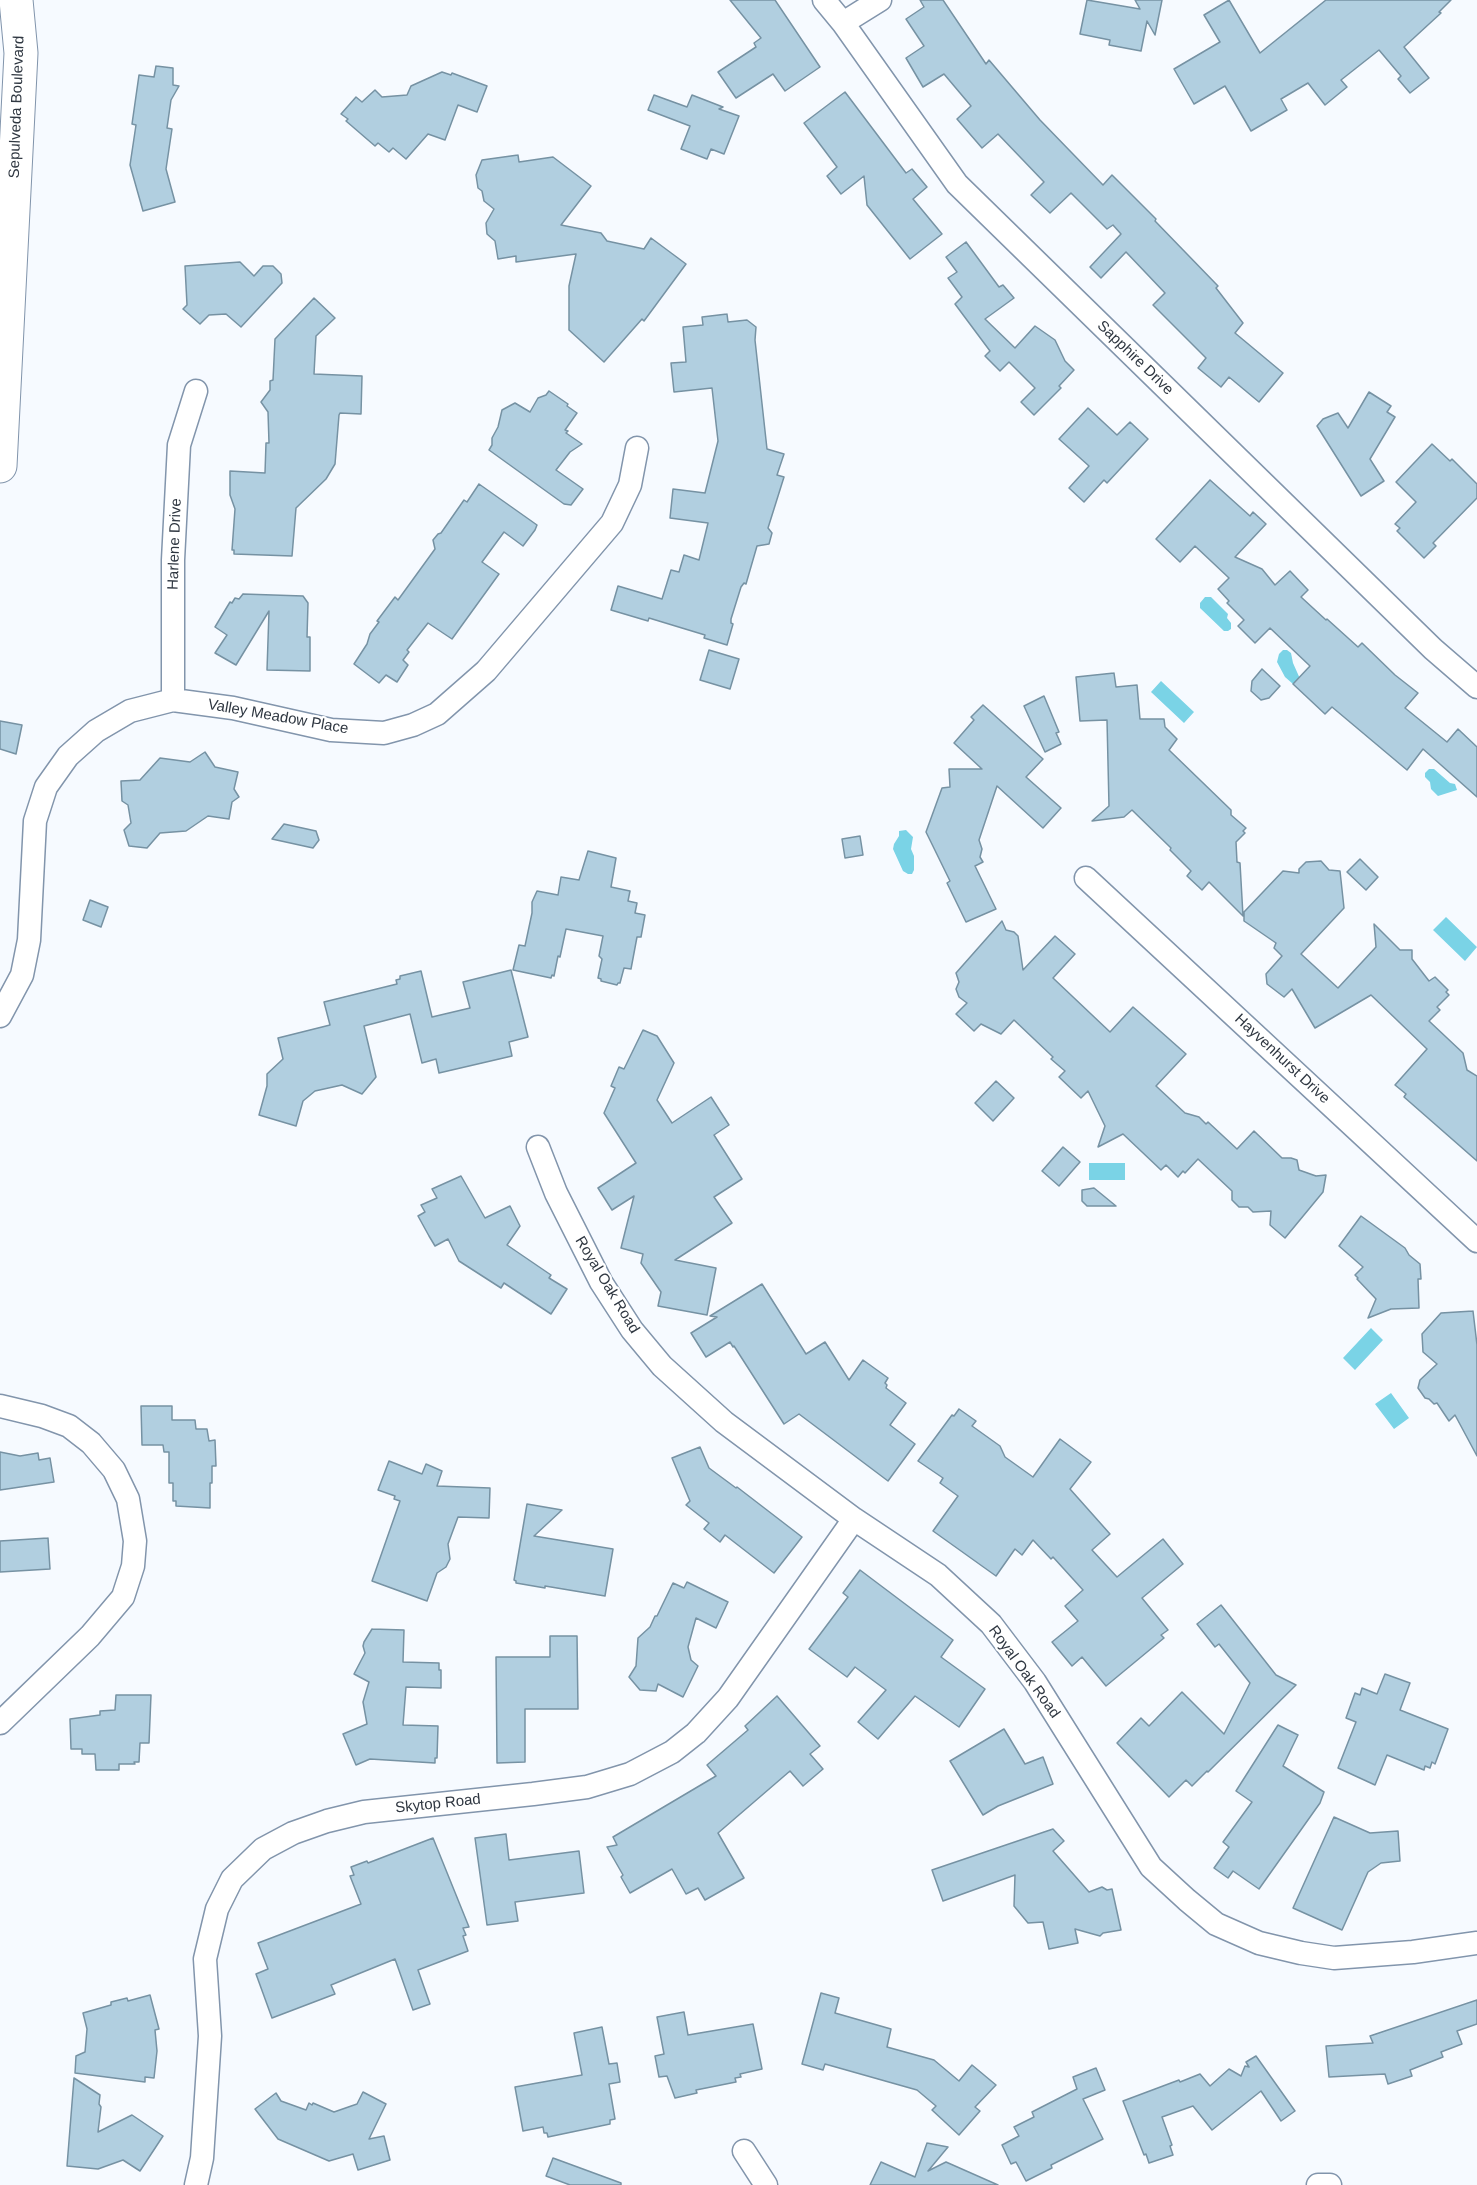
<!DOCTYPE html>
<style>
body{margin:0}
canvas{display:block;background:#f6faff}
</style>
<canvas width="1477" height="2185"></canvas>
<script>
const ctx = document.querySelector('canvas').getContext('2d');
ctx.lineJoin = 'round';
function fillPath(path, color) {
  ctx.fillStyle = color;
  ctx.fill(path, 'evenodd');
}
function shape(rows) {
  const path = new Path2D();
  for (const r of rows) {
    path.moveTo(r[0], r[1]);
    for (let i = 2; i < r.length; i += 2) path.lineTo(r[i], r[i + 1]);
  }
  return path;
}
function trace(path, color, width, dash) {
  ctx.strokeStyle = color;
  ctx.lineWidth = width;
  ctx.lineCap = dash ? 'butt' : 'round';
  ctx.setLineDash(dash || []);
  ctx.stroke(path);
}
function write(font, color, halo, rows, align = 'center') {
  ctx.font = font + ' Helvetica,sans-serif';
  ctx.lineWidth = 4.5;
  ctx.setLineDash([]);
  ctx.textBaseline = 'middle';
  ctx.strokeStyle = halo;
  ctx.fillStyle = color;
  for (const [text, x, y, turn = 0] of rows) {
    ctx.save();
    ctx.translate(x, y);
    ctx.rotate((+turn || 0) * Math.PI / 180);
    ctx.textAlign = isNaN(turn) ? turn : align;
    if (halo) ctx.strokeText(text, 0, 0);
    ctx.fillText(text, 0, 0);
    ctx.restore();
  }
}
const water = shape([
 [1205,597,1211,597,1228,614,1227,618,1231,623,1231,629,1228,631,1224,631,1200,608,1200,603],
 [1283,650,1287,650,1291,653,1293,663,1301,681,1297,684,1293,684,1285,677,1277,662,1279,654],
 [1161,681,1194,712,1184,723,1151,692],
 [1429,769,1434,769,1450,783,1455,784,1457,790,1438,796,1431,789,1430,782,1425,777,1425,773],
 [906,830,913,837,911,849,914,856,914,870,912,874,908,874,903,871,893,849,894,844,899,836,899,831],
 [1446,917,1477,947,1465,961,1433,930],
 [1089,1163,1125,1163,1125,1180,1089,1180],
 [1371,1328,1383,1340,1355,1370,1343,1358],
 [1391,1393,1409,1418,1394,1429,1375,1404]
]);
const building = shape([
 [730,0,775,0,820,67,785,91,773,74,736,98,718,72,756,47,754,43,761,38,730,0],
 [920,0,943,0,986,64,989,60,1040,120,1103,185,1112,175,1156,219,1155,221,1218,286,1216,288,1243,323,1235,333,1283,373,1259,402,1229,377,1221,387,1198,368,1206,358,1153,305,1165,293,1126,252,1101,278,1090,267,1121,234,1113,225,1107,229,1071,193,1050,213,1031,195,1044,182,998,134,982,148,957,119,971,106,944,74,923,87,906,58,924,46,906,19,924,7,920,0],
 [1087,0,1140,9,1135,0,1162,0,1155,35,1147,21,1141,51,1109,45,1110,40,1080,34,1087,0],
 [1229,0,1260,53,1326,0,1451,0,1439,12,1441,13,1404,47,1429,78,1410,93,1398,79,1401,76,1379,50,1341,80,1347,87,1325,105,1308,83,1281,99,1287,110,1251,131,1225,86,1194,104,1174,69,1220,42,1204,15,1229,0],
 [156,66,173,68,173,85,179,86,171,100,167,128,172,129,166,169,175,202,143,211,130,165,136,125,132,124,139,75,154,77,156,66],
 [442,72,451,75,452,73,487,86,477,112,458,105,445,140,428,134,406,159,393,148,389,152,378,143,375,146,346,121,348,119,341,114,356,97,362,102,375,90,382,97,407,95,411,86,442,72],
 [845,92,906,173,912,169,927,187,913,199,942,234,910,259,867,205,864,176,841,194,827,176,837,167,804,123,845,92],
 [654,95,687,107,692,95,723,107,719,109,739,116,724,154,711,149,707,159,681,149,690,126,648,110,654,95],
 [518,155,519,162,553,157,591,186,561,225,601,233,607,241,644,249,651,238,686,264,644,321,642,319,604,362,569,330,569,286,576,254,516,262,516,256,498,259,495,241,487,234,486,223,494,209,484,201,482,191,478,188,476,175,482,160,518,155],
 [966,242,999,287,1003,285,1014,298,985,319,1015,348,1035,326,1055,340,1065,361,1074,370,1059,386,1061,388,1034,415,1021,402,1035,388,1009,362,1000,371,985,356,990,351,955,304,962,297,948,278,957,272,946,257,966,242],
 [240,262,254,276,263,266,273,266,281,274,282,283,241,327,226,314,209,315,200,324,183,309,187,305,185,266,240,262],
 [314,298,335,318,316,336,314,374,362,376,361,414,340,413,339,415,335,464,326,479,296,508,292,556,234,554,234,550,232,550,235,509,230,495,230,471,265,473,266,443,269,443,268,412,261,402,270,390,270,381,273,380,275,339,314,298],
 [727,314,728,322,747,320,756,327,755,340,767,449,784,454,777,475,784,477,768,528,772,533,769,544,757,546,746,584,744,583,741,587,731,619,731,623,733,624,727,645,704,638,705,635,649,618,648,621,611,610,618,586,662,599,671,570,679,572,684,555,699,560,708,523,670,518,673,489,705,493,718,441,712,388,674,392,671,363,686,362,683,327,703,325,702,317,727,314],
 [549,391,568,404,567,406,577,413,565,430,568,431,566,433,582,444,570,452,556,470,583,489,571,505,564,504,489,450,492,445,492,438,498,427,502,410,515,403,530,412,538,398,546,395,549,391],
 [1369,392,1391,406,1387,412,1395,417,1370,459,1384,481,1361,496,1317,426,1323,419,1338,413,1348,428,1369,392],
 [1088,408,1117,435,1130,422,1148,439,1107,483,1104,480,1084,502,1069,488,1089,466,1059,439,1088,408],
 [1432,444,1450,461,1452,459,1477,484,1477,498,1433,543,1436,546,1424,558,1397,531,1400,528,1395,524,1416,502,1396,482,1432,444],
 [1210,480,1250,516,1253,512,1266,524,1235,557,1262,569,1275,585,1290,571,1308,590,1301,597,1326,620,1327,619,1358,647,1362,643,1395,675,1418,693,1405,708,1447,742,1458,729,1477,747,1477,797,1423,749,1407,770,1332,707,1325,714,1293,684,1310,666,1270,628,1255,643,1238,626,1244,620,1227,603,1229,601,1218,589,1229,578,1195,546,1180,562,1156,539,1210,480],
 [479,484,537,525,535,530,523,546,504,532,482,562,499,574,452,639,428,623,407,650,409,652,403,660,408,665,397,682,386,675,379,683,354,664,367,644,370,634,379,622,377,621,395,597,398,600,435,549,433,540,438,534,441,533,464,500,467,502,479,484],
 [243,594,303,596,308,603,307,637,310,637,310,671,267,670,269,611,236,665,215,653,227,635,215,627,230,602,232,603,235,598,239,599,243,594],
 [709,650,739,659,730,689,700,680,709,650],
 [1262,669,1280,686,1269,698,1261,700,1251,691,1252,681,1262,669],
 [1114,673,1116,687,1137,685,1140,719,1164,719,1165,727,1177,739,1169,750,1231,810,1231,815,1246,828,1243,831,1245,833,1236,842,1237,862,1240,863,1243,916,1209,882,1202,890,1187,876,1191,871,1170,850,1171,848,1132,810,1124,817,1092,821,1109,806,1107,720,1080,721,1076,677,1114,673],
 [1044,696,1059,732,1056,733,1061,744,1045,752,1024,706,1044,696],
 [983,705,1043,759,1026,777,1061,808,1043,828,997,786,979,840,982,849,980,857,983,862,975,866,996,909,966,922,947,883,950,881,926,832,942,788,950,787,949,769,982,769,954,743,974,720,971,717,983,705],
 [0,721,22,725,16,754,0,749,0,721],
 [205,752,215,767,238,772,234,789,239,797,232,802,229,819,208,816,186,831,160,833,147,848,129,846,124,830,131,823,128,805,122,801,121,781,140,780,160,758,190,762,205,752],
 [284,824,316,831,319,840,313,848,272,839,284,824],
 [860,836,863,855,845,858,842,839,860,836],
 [588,851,616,858,611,887,630,891,628,901,637,903,635,913,645,915,641,937,637,937,631,969,624,968,620,983,618,983,617,985,601,981,601,979,598,978,602,959,599,956,603,936,566,929,560,957,558,956,554,976,552,975,551,978,513,970,519,945,525,946,532,913,532,902,537,891,558,895,561,877,579,880,588,851],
 [1360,859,1378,877,1366,890,1347,872,1360,859],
 [1321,861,1329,870,1340,871,1344,908,1301,954,1338,988,1376,947,1374,924,1400,950,1412,950,1412,959,1429,981,1435,977,1448,990,1446,992,1449,995,1437,1007,1440,1010,1429,1021,1463,1053,1467,1070,1477,1076,1477,1161,1404,1097,1406,1094,1395,1085,1427,1049,1371,995,1315,1028,1292,989,1284,997,1267,984,1266,974,1282,956,1274,948,1276,943,1244,921,1244,912,1283,871,1299,873,1299,869,1306,862,1321,861],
 [90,900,108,907,101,927,83,920,90,900],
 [1002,921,1006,930,1014,932,1018,936,1023,970,1055,936,1075,954,1053,978,1110,1032,1133,1007,1186,1054,1156,1086,1185,1113,1199,1117,1206,1124,1208,1122,1237,1149,1254,1131,1282,1158,1291,1158,1297,1160,1299,1170,1316,1176,1326,1175,1323,1192,1285,1238,1270,1225,1271,1211,1253,1212,1248,1207,1239,1207,1232,1200,1232,1191,1198,1159,1185,1173,1183,1171,1178,1177,1166,1165,1161,1170,1123,1134,1098,1147,1105,1126,1088,1091,1081,1098,1059,1077,1065,1071,1051,1059,1053,1057,1014,1020,1001,1034,981,1024,974,1031,956,1014,967,1003,959,997,956,989,959,982,956,973,1002,921],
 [511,970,528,1037,509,1042,512,1056,439,1073,436,1059,422,1063,410,1014,364,1026,376,1077,362,1094,342,1085,315,1091,303,1101,296,1126,259,1115,267,1086,267,1074,283,1059,278,1038,330,1025,324,1002,397,984,396,980,400,979,400,976,421,971,432,1017,470,1008,463,982,511,970],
 [643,1030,657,1036,674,1063,657,1100,672,1123,711,1097,729,1125,714,1135,742,1179,714,1197,732,1223,675,1260,716,1268,707,1315,658,1306,661,1292,641,1263,643,1254,621,1248,634,1196,612,1210,598,1188,636,1163,604,1113,615,1088,611,1086,619,1067,624,1069,643,1030],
 [996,1081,1014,1098,993,1121,975,1103,996,1081],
 [1063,1147,1080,1162,1059,1186,1042,1171,1063,1147],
 [461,1176,485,1218,510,1206,520,1226,507,1245,551,1275,549,1278,567,1289,551,1314,504,1283,501,1288,459,1261,448,1239,435,1246,429,1236,418,1216,425,1212,421,1205,437,1198,432,1189,461,1176],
 [1094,1188,1116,1206,1087,1206,1082,1201,1082,1190,1094,1188],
 [1361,1216,1405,1248,1409,1255,1420,1264,1421,1279,1418,1279,1419,1308,1391,1309,1368,1318,1376,1299,1357,1279,1358,1278,1355,1275,1363,1267,1339,1246,1361,1216],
 [762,1284,806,1354,825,1342,849,1380,863,1360,888,1378,885,1383,887,1385,886,1388,906,1403,890,1425,915,1444,888,1481,799,1414,784,1424,734,1346,733,1347,730,1342,706,1357,691,1333,717,1317,710,1316,762,1284],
 [1473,1311,1477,1345,1477,1456,1455,1415,1449,1421,1437,1403,1434,1404,1429,1399,1425,1398,1418,1388,1420,1380,1437,1364,1423,1352,1422,1334,1441,1313,1473,1311],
 [141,1406,172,1406,172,1420,195,1420,196,1429,207,1429,209,1441,215,1440,216,1466,212,1466,212,1483,210,1483,210,1508,176,1506,176,1501,173,1501,173,1483,169,1483,169,1452,164,1452,163,1445,142,1445,141,1406],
 [959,1409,976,1421,972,1426,1000,1446,1005,1457,1033,1477,1060,1439,1091,1462,1070,1489,1110,1534,1092,1550,1117,1577,1163,1539,1183,1564,1142,1598,1168,1630,1161,1635,1164,1638,1106,1686,1082,1657,1072,1666,1052,1642,1078,1621,1065,1606,1083,1590,1053,1557,1051,1559,1033,1540,1022,1555,1015,1549,996,1576,933,1531,958,1496,940,1483,943,1478,918,1461,952,1415,954,1416,959,1409],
 [700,1447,709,1468,736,1488,737,1487,802,1537,774,1573,725,1535,720,1542,704,1529,709,1523,686,1505,690,1501,672,1458,700,1447],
 [0,1452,20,1456,38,1453,39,1460,50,1458,54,1482,0,1490,0,1452],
 [389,1461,422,1474,426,1464,442,1471,437,1486,490,1488,489,1518,458,1517,448,1544,450,1559,446,1567,437,1573,427,1601,372,1581,400,1501,394,1499,395,1496,378,1490,389,1461],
 [527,1504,562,1510,534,1536,613,1549,605,1596,545,1586,545,1588,516,1583,516,1581,514,1580,527,1504],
 [48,1538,50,1569,0,1572,0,1541,48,1538],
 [860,1570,953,1640,941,1657,985,1689,959,1727,915,1696,878,1739,858,1722,886,1690,855,1667,847,1677,809,1649,848,1597,843,1593,860,1570],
 [687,1582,728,1602,716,1628,696,1618,688,1647,691,1660,698,1666,683,1697,658,1684,656,1691,640,1690,629,1677,636,1666,638,1638,650,1627,655,1616,657,1616,673,1583,684,1588,687,1582],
 [1221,1605,1276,1675,1296,1685,1208,1772,1207,1771,1192,1786,1186,1780,1169,1797,1117,1743,1141,1718,1149,1726,1182,1692,1224,1734,1250,1683,1219,1644,1215,1647,1197,1624,1221,1605],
 [372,1629,404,1630,403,1662,439,1663,439,1670,441,1670,441,1688,406,1687,403,1725,438,1726,437,1758,435,1758,435,1763,370,1759,356,1765,343,1734,367,1724,363,1702,369,1682,354,1674,365,1653,363,1646,364,1642,372,1629],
 [550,1636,577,1636,578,1709,525,1709,525,1762,497,1763,496,1657,550,1657,550,1636],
 [1385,1674,1410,1683,1400,1710,1448,1729,1435,1764,1432,1762,1430,1768,1425,1766,1424,1770,1387,1755,1375,1785,1338,1768,1356,1722,1346,1718,1355,1693,1360,1695,1362,1688,1377,1694,1385,1674],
 [116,1695,151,1695,149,1743,140,1743,139,1762,134,1762,135,1764,119,1764,119,1770,96,1770,95,1754,82,1754,82,1749,71,1749,70,1719,100,1715,100,1711,115,1710,116,1695],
 [777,1696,820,1746,810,1754,823,1769,803,1786,790,1771,718,1833,744,1878,705,1900,698,1888,686,1894,672,1869,630,1893,621,1877,623,1875,607,1847,617,1845,613,1837,716,1776,707,1765,748,1730,745,1726,777,1696],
 [1278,1725,1298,1735,1283,1766,1324,1792,1320,1803,1259,1889,1233,1871,1228,1878,1214,1868,1229,1847,1223,1842,1252,1802,1236,1791,1278,1725],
 [1004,1729,1025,1764,1043,1757,1053,1784,998,1806,983,1815,950,1761,1004,1729],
 [1334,1817,1370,1833,1398,1831,1400,1861,1381,1863,1368,1872,1342,1930,1293,1908,1334,1817],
 [1053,1829,1064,1841,1053,1851,1089,1892,1102,1887,1107,1890,1112,1889,1121,1930,1103,1933,1100,1936,1075,1929,1078,1943,1049,1949,1043,1922,1028,1923,1014,1906,1015,1875,943,1901,932,1870,1053,1829],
 [506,1834,509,1860,579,1851,584,1893,515,1902,518,1921,487,1925,475,1838,506,1834],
 [433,1838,469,1927,463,1928,466,1935,463,1936,468,1951,418,1970,430,2004,413,2010,395,1959,331,1985,335,1994,272,2018,256,1974,268,1969,258,1943,361,1904,350,1876,354,1875,351,1867,367,1861,368,1863,433,1838],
 [821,1993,839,1998,835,2013,891,2029,887,2047,934,2060,959,2081,972,2065,996,2085,975,2107,980,2111,959,2135,932,2110,936,2106,917,2090,825,2064,823,2070,802,2064,821,1993],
 [150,1995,159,2029,155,2030,157,2051,154,2078,145,2077,145,2082,75,2073,76,2056,85,2052,87,2029,83,2013,111,2005,111,2002,127,1998,128,2001,150,1995],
 [1477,2000,1477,2024,1457,2031,1462,2044,1441,2052,1443,2057,1410,2070,1412,2076,1388,2084,1385,2074,1329,2077,1326,2046,1373,2043,1370,2036,1477,2000],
 [684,2012,688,2035,753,2024,762,2069,740,2074,741,2077,735,2078,736,2082,696,2090,697,2093,675,2098,667,2076,659,2077,655,2056,664,2054,657,2017,684,2012],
 [602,2027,609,2064,617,2063,620,2082,609,2084,615,2119,610,2120,610,2124,548,2137,547,2133,544,2133,543,2127,523,2131,515,2087,582,2075,574,2033,602,2027],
 [1256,2056,1295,2111,1281,2121,1261,2091,1212,2130,1193,2106,1162,2117,1172,2145,1170,2146,1173,2155,1149,2163,1146,2154,1144,2155,1123,2101,1179,2080,1180,2082,1200,2074,1210,2086,1229,2069,1241,2076,1245,2066,1249,2067,1246,2062,1256,2056],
 [1096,2068,1105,2090,1083,2099,1103,2139,1051,2165,1052,2168,1026,2181,1016,2162,1011,2164,1002,2145,1019,2136,1014,2127,1034,2117,1032,2112,1077,2089,1073,2077,1096,2068],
 [74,2078,100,2095,99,2104,101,2107,98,2132,132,2115,163,2136,140,2171,123,2160,98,2169,67,2166,74,2078],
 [363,2092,386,2104,369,2139,384,2136,390,2160,358,2170,353,2154,329,2161,278,2139,255,2109,276,2093,281,2101,306,2110,309,2103,312,2105,313,2103,334,2112,357,2104,363,2092],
 [927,2143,948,2147,928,2171,946,2162,998,2185,870,2185,881,2162,915,2177,927,2143],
 [553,2158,621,2183,621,2185,570,2185,546,2176,553,2158]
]);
const street = shape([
 [824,0,843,23,957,184,1433,649,1477,687],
 [843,23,880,0],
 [173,700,173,560,179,445,196,391],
 [1086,878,1477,1241],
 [0,1016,22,975,29,940,35,821,46,787,68,756,96,731,130,711,173,700,233,708,331,730,384,733,413,725,437,714,486,671,612,523,630,485,637,448],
 [538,1147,556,1193,601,1282,632,1330,662,1366,724,1422,854,1519,938,1575,991,1624,1035,1682,1151,1867,1187,1900,1216,1924,1259,1943,1301,1953,1334,1958,1413,1952,1477,1943],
 [0,1406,42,1416,69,1426,91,1443,114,1470,128,1499,135,1541,133,1566,123,1597,90,1636,0,1723],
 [744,2151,766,2185],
 [196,2185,202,2158,210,2036,205,1959,217,1909,232,1879,263,1849,293,1833,327,1821,364,1812,533,1794,587,1787,630,1774,672,1752,696,1733,728,1698,854,1519],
 [1318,2185,1330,2185]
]);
const secondary = shape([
 [0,466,21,53,16,0]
]);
const streetNames = [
 ["Sepulveda Boulevard",17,107,-88],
 ["Sapphire Drive",1135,358,44],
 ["Harlene Drive",175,544,-88],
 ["Valley Meadow Place",278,717,10],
 ["Hayvenhurst Drive",1282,1059,43],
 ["Royal Oak Road",607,1285,59],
 ["Royal Oak Road",1024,1672,54],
 ["Skytop Road",438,1804,-6]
];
fillPath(water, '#7ad3e6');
fillPath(building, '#b1cfe0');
trace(building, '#7692a3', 1.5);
trace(street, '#8295ac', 25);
trace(secondary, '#8295ac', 35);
trace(street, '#fff', 22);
trace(secondary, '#fff', 33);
write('15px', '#2f3741', '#fff', streetNames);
</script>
